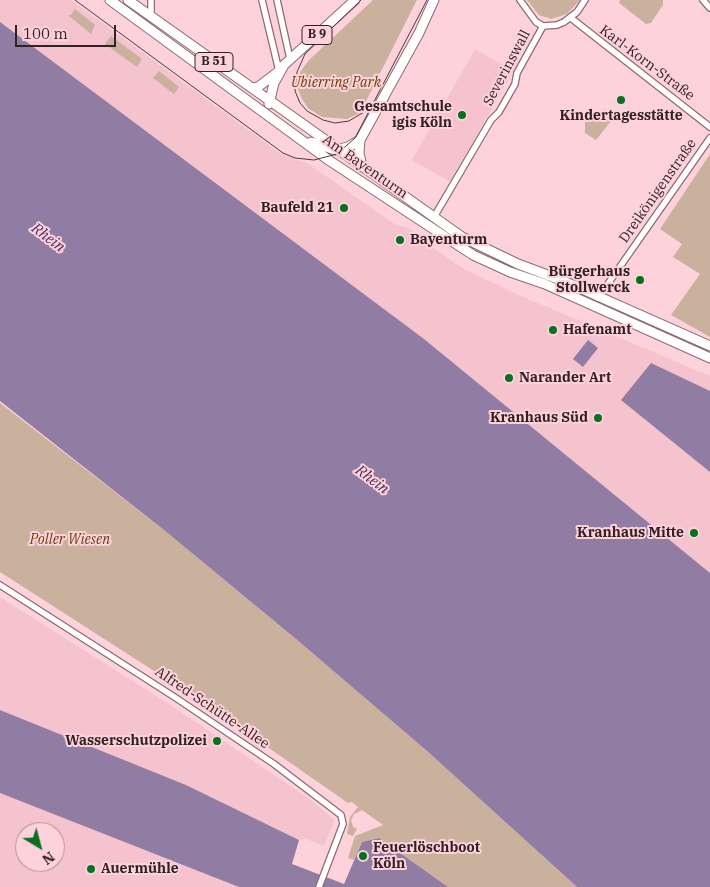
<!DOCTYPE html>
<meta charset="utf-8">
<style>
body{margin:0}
#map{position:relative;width:710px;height:887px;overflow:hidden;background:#fed2db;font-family:"IBM Plex Serif",serif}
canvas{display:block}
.north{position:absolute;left:15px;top:822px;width:50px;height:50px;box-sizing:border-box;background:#fed2db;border:1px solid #ac8c92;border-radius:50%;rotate:143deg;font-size:14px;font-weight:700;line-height:20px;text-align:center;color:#322225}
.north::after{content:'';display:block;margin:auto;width:18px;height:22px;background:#097020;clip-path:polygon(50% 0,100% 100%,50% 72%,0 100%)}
.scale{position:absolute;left:15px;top:25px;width:101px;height:22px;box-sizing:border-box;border:2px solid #322225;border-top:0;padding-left:6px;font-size:15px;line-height:18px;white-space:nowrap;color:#322225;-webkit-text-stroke:4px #fed2db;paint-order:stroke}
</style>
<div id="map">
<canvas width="710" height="887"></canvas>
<div class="north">N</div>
<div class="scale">100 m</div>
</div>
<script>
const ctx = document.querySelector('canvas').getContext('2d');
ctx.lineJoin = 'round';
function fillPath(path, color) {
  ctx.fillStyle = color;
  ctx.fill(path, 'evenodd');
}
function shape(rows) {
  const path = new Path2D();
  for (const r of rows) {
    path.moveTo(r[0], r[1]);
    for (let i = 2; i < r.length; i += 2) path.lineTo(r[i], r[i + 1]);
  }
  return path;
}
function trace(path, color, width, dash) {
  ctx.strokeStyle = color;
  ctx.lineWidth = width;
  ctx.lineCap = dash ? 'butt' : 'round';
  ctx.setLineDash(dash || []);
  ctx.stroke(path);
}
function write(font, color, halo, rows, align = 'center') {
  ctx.font = font + ' "IBM Plex Serif",serif';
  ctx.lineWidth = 4;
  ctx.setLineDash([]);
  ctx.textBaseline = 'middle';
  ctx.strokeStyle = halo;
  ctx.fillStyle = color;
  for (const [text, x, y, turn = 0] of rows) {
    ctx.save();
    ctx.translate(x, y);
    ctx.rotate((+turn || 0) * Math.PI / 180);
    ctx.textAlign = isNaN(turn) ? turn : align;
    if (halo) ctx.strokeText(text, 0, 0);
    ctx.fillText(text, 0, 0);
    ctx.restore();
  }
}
const built = shape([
 [0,0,71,0,281,154,307,163,396,225,409,228,426,243,464,269,521,296,710,376,710,573,424,339,0,22],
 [475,49,513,71,450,182,412,160],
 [0,597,169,704,308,798,335,820,324,846,306,839,299,840,186,785,0,710],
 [0,793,146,849,239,887,0,887],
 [25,832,55,832,55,862,25,862]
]);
const green = shape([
 [373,0,417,0,360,113,347,119,322,117,308,108,302,99,298,89,300,72,309,60],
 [527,0,580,0,567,14,551,19,539,15],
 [620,0,663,0,663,5,651,23,646,24,619,3],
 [75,9,95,25,91,34,68,15,71,15],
 [111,36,142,59,137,67,105,44],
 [159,71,179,87,174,94,153,78],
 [605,109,615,116,596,140,585,133,585,123,591,111,602,113],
 [710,154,710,337,671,315,700,274,673,257,682,244,660,229],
 [0,403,164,530,296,639,427,751,577,887,448,887,379,838,362,842,354,860,348,858,355,836,383,825,362,810,354,814,351,820,353,827,357,829,353,836,347,834,350,817,358,807,352,802,348,803,207,705,0,572]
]);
const water = shape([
 [0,22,424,339,710,573,710,887,577,887,427,751,296,639,164,530,0,401],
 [588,340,598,348,583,367,573,359],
 [651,363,710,391,710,472,621,400],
 [0,710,186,785,299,840,292,864,344,884,362,842,379,838,448,887,239,887,0,793]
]);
const minor = shape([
 [151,0,151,16],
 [262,0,279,71],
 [277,0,290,59],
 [520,0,536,22,543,26],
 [703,0,710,8],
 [571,18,710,127],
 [543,26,557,25,564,22,577,12,585,0],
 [434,217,491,120,499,112,515,84,517,73,543,26],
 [598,298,710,138],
 [0,585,176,698,274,764,341,815,343,824,319,887]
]);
const primary = shape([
 [110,0,330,161,473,255,510,272,545,284,710,358],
 [128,0,462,237,518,264,566,282,710,346],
 [252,88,258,87,279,71],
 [269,104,274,83,284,65,355,0],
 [311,142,335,150,348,147,360,140],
 [362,167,359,153,360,140,419,33,434,0]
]);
const tram = shape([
 [75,0,283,153,295,158,314,160,337,154,355,138,427,0],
 [361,0,305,54,297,72,295,91,300,103,307,111,323,120,335,123,349,121,369,109]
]);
const markers = [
 [621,100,5,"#097020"],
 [462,115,5,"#097020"],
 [344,208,5,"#097020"],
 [400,240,5,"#097020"],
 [640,280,5,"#097020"],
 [553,330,5,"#097020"],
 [509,378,5,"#097020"],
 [598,418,5,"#097020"],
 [694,533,5,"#097020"],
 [217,741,5,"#097020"],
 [363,856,5,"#097020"],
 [91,869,5,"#097020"]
];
const shields = [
 [317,35,30],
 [214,62,38]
];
const shieldNames = [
 ["B 9",317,35],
 ["B 51",214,62]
];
const streetNames = [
 ["Karl-Korn-Straße",647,63,37],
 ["Severinswall",507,68,-62],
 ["Am Bayenturm",365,167,35],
 ["Dreikönigenstraße",658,191,-55],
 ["Alfred-Schütte-Allee",212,708,34]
];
const parkNames = [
 ["Ubierring Park",336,83],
 ["Poller Wiesen",70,540]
];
const poiNames = [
 ["Gesamtschule",452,107],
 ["igis Köln",452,123],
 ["Kindertagesstätte",621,116,"center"],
 ["Baufeld 21",334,208],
 ["Bayenturm",410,240,"left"],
 ["Bürgerhaus",630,272],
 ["Stollwerck",630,288],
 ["Hafenamt",563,330,"left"],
 ["Narander Art",519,378,"left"],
 ["Kranhaus Süd",588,418],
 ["Kranhaus Mitte",684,533],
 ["Wasserschutzpolizei",207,741],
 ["Feuerlöschboot",373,848,"left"],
 ["Köln",373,864,"left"],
 ["Auermühle",101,869,"left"]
];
const waterNames = [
 ["Rhein",48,238,37],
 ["Rhein",372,480,37]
];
fillPath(built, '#f5c3cd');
fillPath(green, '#cab19d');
fillPath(water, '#917ca3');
trace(minor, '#8f6971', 8);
trace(primary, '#8f6971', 11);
trace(minor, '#fff', 5.5);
trace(primary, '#fff', 9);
trace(tram, '#4e3b3e', 1);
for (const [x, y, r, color] of markers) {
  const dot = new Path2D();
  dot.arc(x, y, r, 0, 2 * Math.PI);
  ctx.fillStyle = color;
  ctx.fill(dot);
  trace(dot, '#fed2db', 2);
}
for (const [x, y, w] of shields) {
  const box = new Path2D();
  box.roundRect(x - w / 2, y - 9.5, w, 19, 4);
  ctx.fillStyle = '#fed2db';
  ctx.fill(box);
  trace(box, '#322225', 1);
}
write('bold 12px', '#322225', null, shieldNames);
write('14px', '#322225', '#fed2db', streetNames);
write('italic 14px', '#6e3d04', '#fed2db', parkNames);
write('bold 14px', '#322225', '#fed2db', poiNames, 'right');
write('italic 15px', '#4a2c60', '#fed2db', waterNames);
</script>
